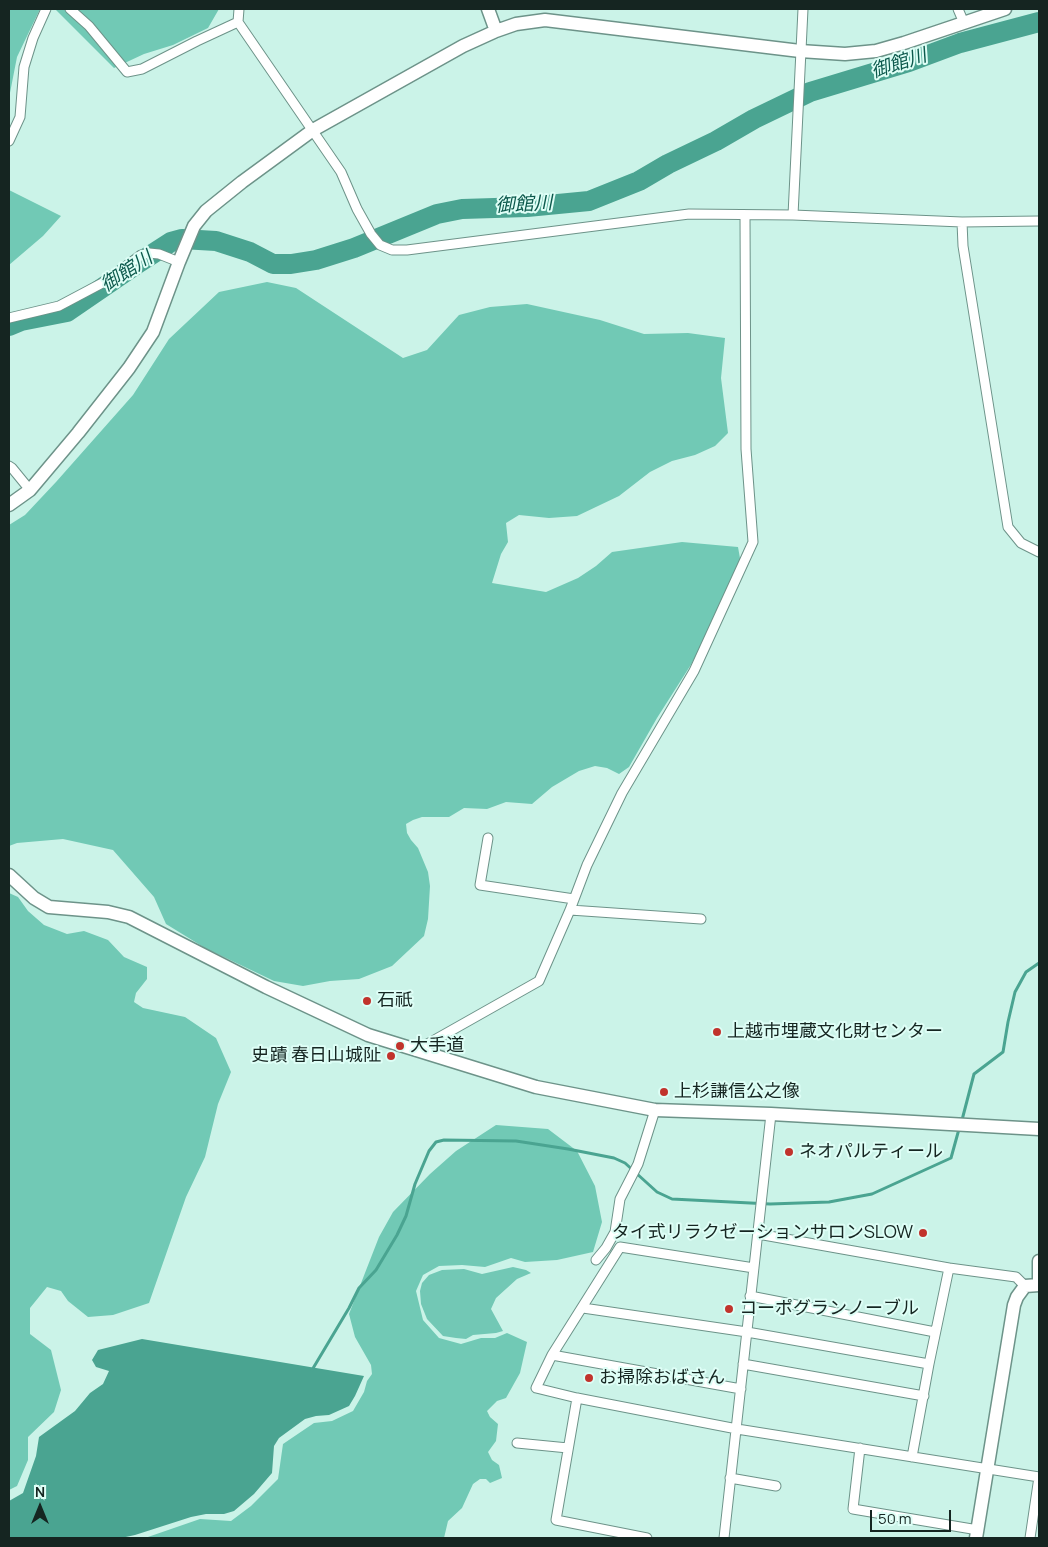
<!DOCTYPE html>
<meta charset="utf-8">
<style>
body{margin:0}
#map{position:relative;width:1048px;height:1547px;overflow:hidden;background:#cbf3e8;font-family:Manrope,sans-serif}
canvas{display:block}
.frame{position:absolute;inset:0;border:10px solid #152521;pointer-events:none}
.north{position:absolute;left:15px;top:1482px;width:50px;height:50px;-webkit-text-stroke:4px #defef6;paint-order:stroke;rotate:0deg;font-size:14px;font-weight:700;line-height:20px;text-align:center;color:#152521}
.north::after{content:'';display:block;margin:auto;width:18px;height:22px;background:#152521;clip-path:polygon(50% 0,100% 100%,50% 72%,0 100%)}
.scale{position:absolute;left:870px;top:1510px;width:81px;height:22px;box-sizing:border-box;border:2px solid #152521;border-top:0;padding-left:6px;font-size:15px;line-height:18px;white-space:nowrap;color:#152521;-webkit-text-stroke:4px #defef6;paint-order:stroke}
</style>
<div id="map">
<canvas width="1048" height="1547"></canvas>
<div class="frame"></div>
<div class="north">N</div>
<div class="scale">50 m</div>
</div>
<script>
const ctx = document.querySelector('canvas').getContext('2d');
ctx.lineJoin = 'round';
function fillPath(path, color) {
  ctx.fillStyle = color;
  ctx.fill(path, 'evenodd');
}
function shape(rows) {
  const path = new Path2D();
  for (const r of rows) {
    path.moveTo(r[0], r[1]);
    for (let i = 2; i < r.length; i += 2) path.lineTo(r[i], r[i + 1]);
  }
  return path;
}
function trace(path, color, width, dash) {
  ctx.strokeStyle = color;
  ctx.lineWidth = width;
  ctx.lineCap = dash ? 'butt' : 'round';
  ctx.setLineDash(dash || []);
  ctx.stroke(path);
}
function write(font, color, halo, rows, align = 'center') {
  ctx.font = font + ' Manrope,"Noto Sans JP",sans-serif';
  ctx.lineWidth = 4;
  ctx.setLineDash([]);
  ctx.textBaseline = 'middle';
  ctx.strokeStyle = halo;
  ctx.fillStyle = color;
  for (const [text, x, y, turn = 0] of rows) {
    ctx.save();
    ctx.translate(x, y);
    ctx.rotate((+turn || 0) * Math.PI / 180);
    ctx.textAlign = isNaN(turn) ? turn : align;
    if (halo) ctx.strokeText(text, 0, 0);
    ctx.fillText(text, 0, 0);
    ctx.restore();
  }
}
const green = shape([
 [513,1267,526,1270,531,1273,517,1279,496,1298,491,1309,503,1331,496,1333,473,1335,466,1339,456,1338,443,1336,427,1319,421,1304,420,1291,422,1283,429,1275,442,1270,464,1269,482,1274]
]);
const forest = shape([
 [9,9,40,9,17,57,9,98],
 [55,9,219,9,208,28,173,45,144,54,114,68],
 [9,190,61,216,43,236,9,265],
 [267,282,296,288,403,358,427,350,459,315,490,307,527,304,600,320,644,334,688,333,725,338,721,378,728,433,715,446,695,455,672,461,650,472,619,496,577,516,549,518,519,515,506,523,508,542,501,554,492,583,546,592,578,578,596,566,612,552,682,542,738,547,741,564,692,663,657,718,629,767,619,774,607,768,595,766,579,771,552,787,532,804,506,802,487,809,464,808,449,817,422,817,413,820,406,824,407,833,411,840,418,848,428,872,430,886,428,919,424,936,392,966,359,979,330,981,303,986,274,981,205,948,166,924,154,897,113,850,63,839,17,843,9,846,9,525,25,515,56,482,133,395,169,339,219,292],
 [9,893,18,897,28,911,44,925,67,934,84,931,108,940,124,957,147,967,147,979,136,993,134,1002,143,1008,185,1017,216,1038,231,1072,218,1104,205,1157,186,1197,149,1303,113,1315,88,1317,68,1301,61,1291,47,1287,30,1308,30,1334,51,1350,61,1390,54,1412,28,1437,28,1460,17,1486,9,1490],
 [496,1125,548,1129,577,1151,595,1186,602,1222,593,1252,557,1260,525,1262,511,1258,485,1267,462,1265,439,1266,423,1275,416,1291,423,1320,439,1338,461,1344,481,1338,495,1338,507,1333,527,1342,520,1373,506,1398,497,1401,487,1411,490,1417,498,1424,496,1441,488,1452,492,1460,499,1465,502,1478,490,1483,486,1479,480,1479,473,1484,462,1508,448,1521,444,1538,145,1538,200,1519,231,1521,251,1506,278,1479,283,1444,314,1423,332,1421,353,1411,364,1392,367,1381,372,1374,371,1365,355,1337,349,1314,379,1237,393,1212,430,1174,456,1151]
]);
const water = shape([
 [142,1339,364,1376,355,1396,349,1406,329,1415,316,1416,305,1419,279,1438,274,1446,272,1473,254,1494,234,1511,224,1514,206,1514,191,1517,135,1535,121,1538,9,1538,9,1501,23,1493,36,1456,39,1437,75,1411,90,1393,103,1384,109,1371,96,1367,92,1360,98,1350]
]);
const stream = shape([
 [962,1120,974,1074,1003,1052,1008,1022,1015,992,1026,972,1039,963],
 [312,1370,349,1308,359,1288,376,1270,397,1235,406,1216,415,1184,429,1151,436,1142,444,1140,516,1141,568,1149,614,1158,625,1163,657,1192,672,1199,770,1204,829,1202,872,1194,951,1158,959,1129]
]);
const river = shape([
 [9,326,21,321,67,312,140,262,171,242,182,239,216,241,250,252,273,264,291,264,316,260,354,248,437,214,462,209,527,207,589,201,639,181,668,164,716,141,754,119,810,92,909,62,960,43,1039,22]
]);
const street = shape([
 [70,9,89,26,127,72,142,69,197,41,238,22],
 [239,9,238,22,341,172,357,209,371,234,380,245,392,250,407,250,689,214,793,215,962,222,1039,221],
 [958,9,964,23],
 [9,141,20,117,24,67,33,38,46,9],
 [793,215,803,9],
 [962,222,963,246,1008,527,1021,543,1039,552],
 [9,318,59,306,108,280,141,255,149,253,159,254,179,262],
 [9,466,12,468,30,490],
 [488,838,480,885,574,899],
 [570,910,701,919],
 [415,1051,539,981,570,910,587,865,622,793,694,671,753,542,746,449,745,215],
 [758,1234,949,1268,1016,1277,1025,1286],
 [596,1260,606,1248,615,1232,620,1199,638,1164,655,1110],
 [754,1268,620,1247,552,1355,536,1388,577,1398,737,1429,1039,1477],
 [750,1296,935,1332],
 [583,1308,747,1332,929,1364],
 [552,1355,741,1389],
 [743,1364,924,1396],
 [577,1398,556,1520,647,1538],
 [517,1443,568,1448],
 [860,1448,853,1509,978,1530],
 [912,1457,929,1364,949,1268],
 [730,1478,776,1486],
 [724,1538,771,1114],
 [1030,1538,1039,1477]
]);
const secondary = shape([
 [488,9,496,31],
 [9,505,30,490,78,433,129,368,153,332,179,262,194,226,206,211,242,182,313,130,463,46,496,31,516,24,545,20,800,51,845,54,876,51,904,43,1005,9],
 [9,875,34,898,49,907,108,912,129,917,266,987,368,1035,536,1087,655,1110,771,1114,1039,1129],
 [1039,1261,1039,1279],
 [976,1538,1014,1305,1017,1297,1025,1286,1039,1285]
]);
const markers = [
 [367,1001,5,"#c1332c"],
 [717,1032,5,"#c1332c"],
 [400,1046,5,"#c1332c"],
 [391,1056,5,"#c1332c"],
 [664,1092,5,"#c1332c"],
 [789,1152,5,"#c1332c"],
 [923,1233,5,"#c1332c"],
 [729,1309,5,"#c1332c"],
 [589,1378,5,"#c1332c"]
];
const poiNames = [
 ["石祇",377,1001],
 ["上越市埋蔵文化財センター",727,1032],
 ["大手道",410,1046],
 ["史蹟 春日山城阯",381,1056,"right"],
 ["上杉謙信公之像",674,1092],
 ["ネオパルティール",799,1152],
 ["タイ式リラクゼーションサロンSLOW",913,1233,"right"],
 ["コーポグランノーブル",739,1309],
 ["お掃除おばさん",599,1378]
];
const waterNames = [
 ["御館川",899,64,-18],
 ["御館川",524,205,-3],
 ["御館川",127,272,-33]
];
fillPath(green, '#72c8b5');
fillPath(forest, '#71c9b5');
fillPath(water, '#4aa491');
trace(stream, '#4aa491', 3);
trace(river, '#4aa491', 20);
trace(street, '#6d9389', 11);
trace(secondary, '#6d9389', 15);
trace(street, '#fff', 9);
trace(secondary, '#fff', 12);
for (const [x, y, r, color] of markers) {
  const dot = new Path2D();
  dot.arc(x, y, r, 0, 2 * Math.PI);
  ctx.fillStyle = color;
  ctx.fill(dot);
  trace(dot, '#defef6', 2);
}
write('18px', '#152521', '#defef6', poiNames, 'left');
write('italic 19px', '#0c594c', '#defef6', waterNames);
</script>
